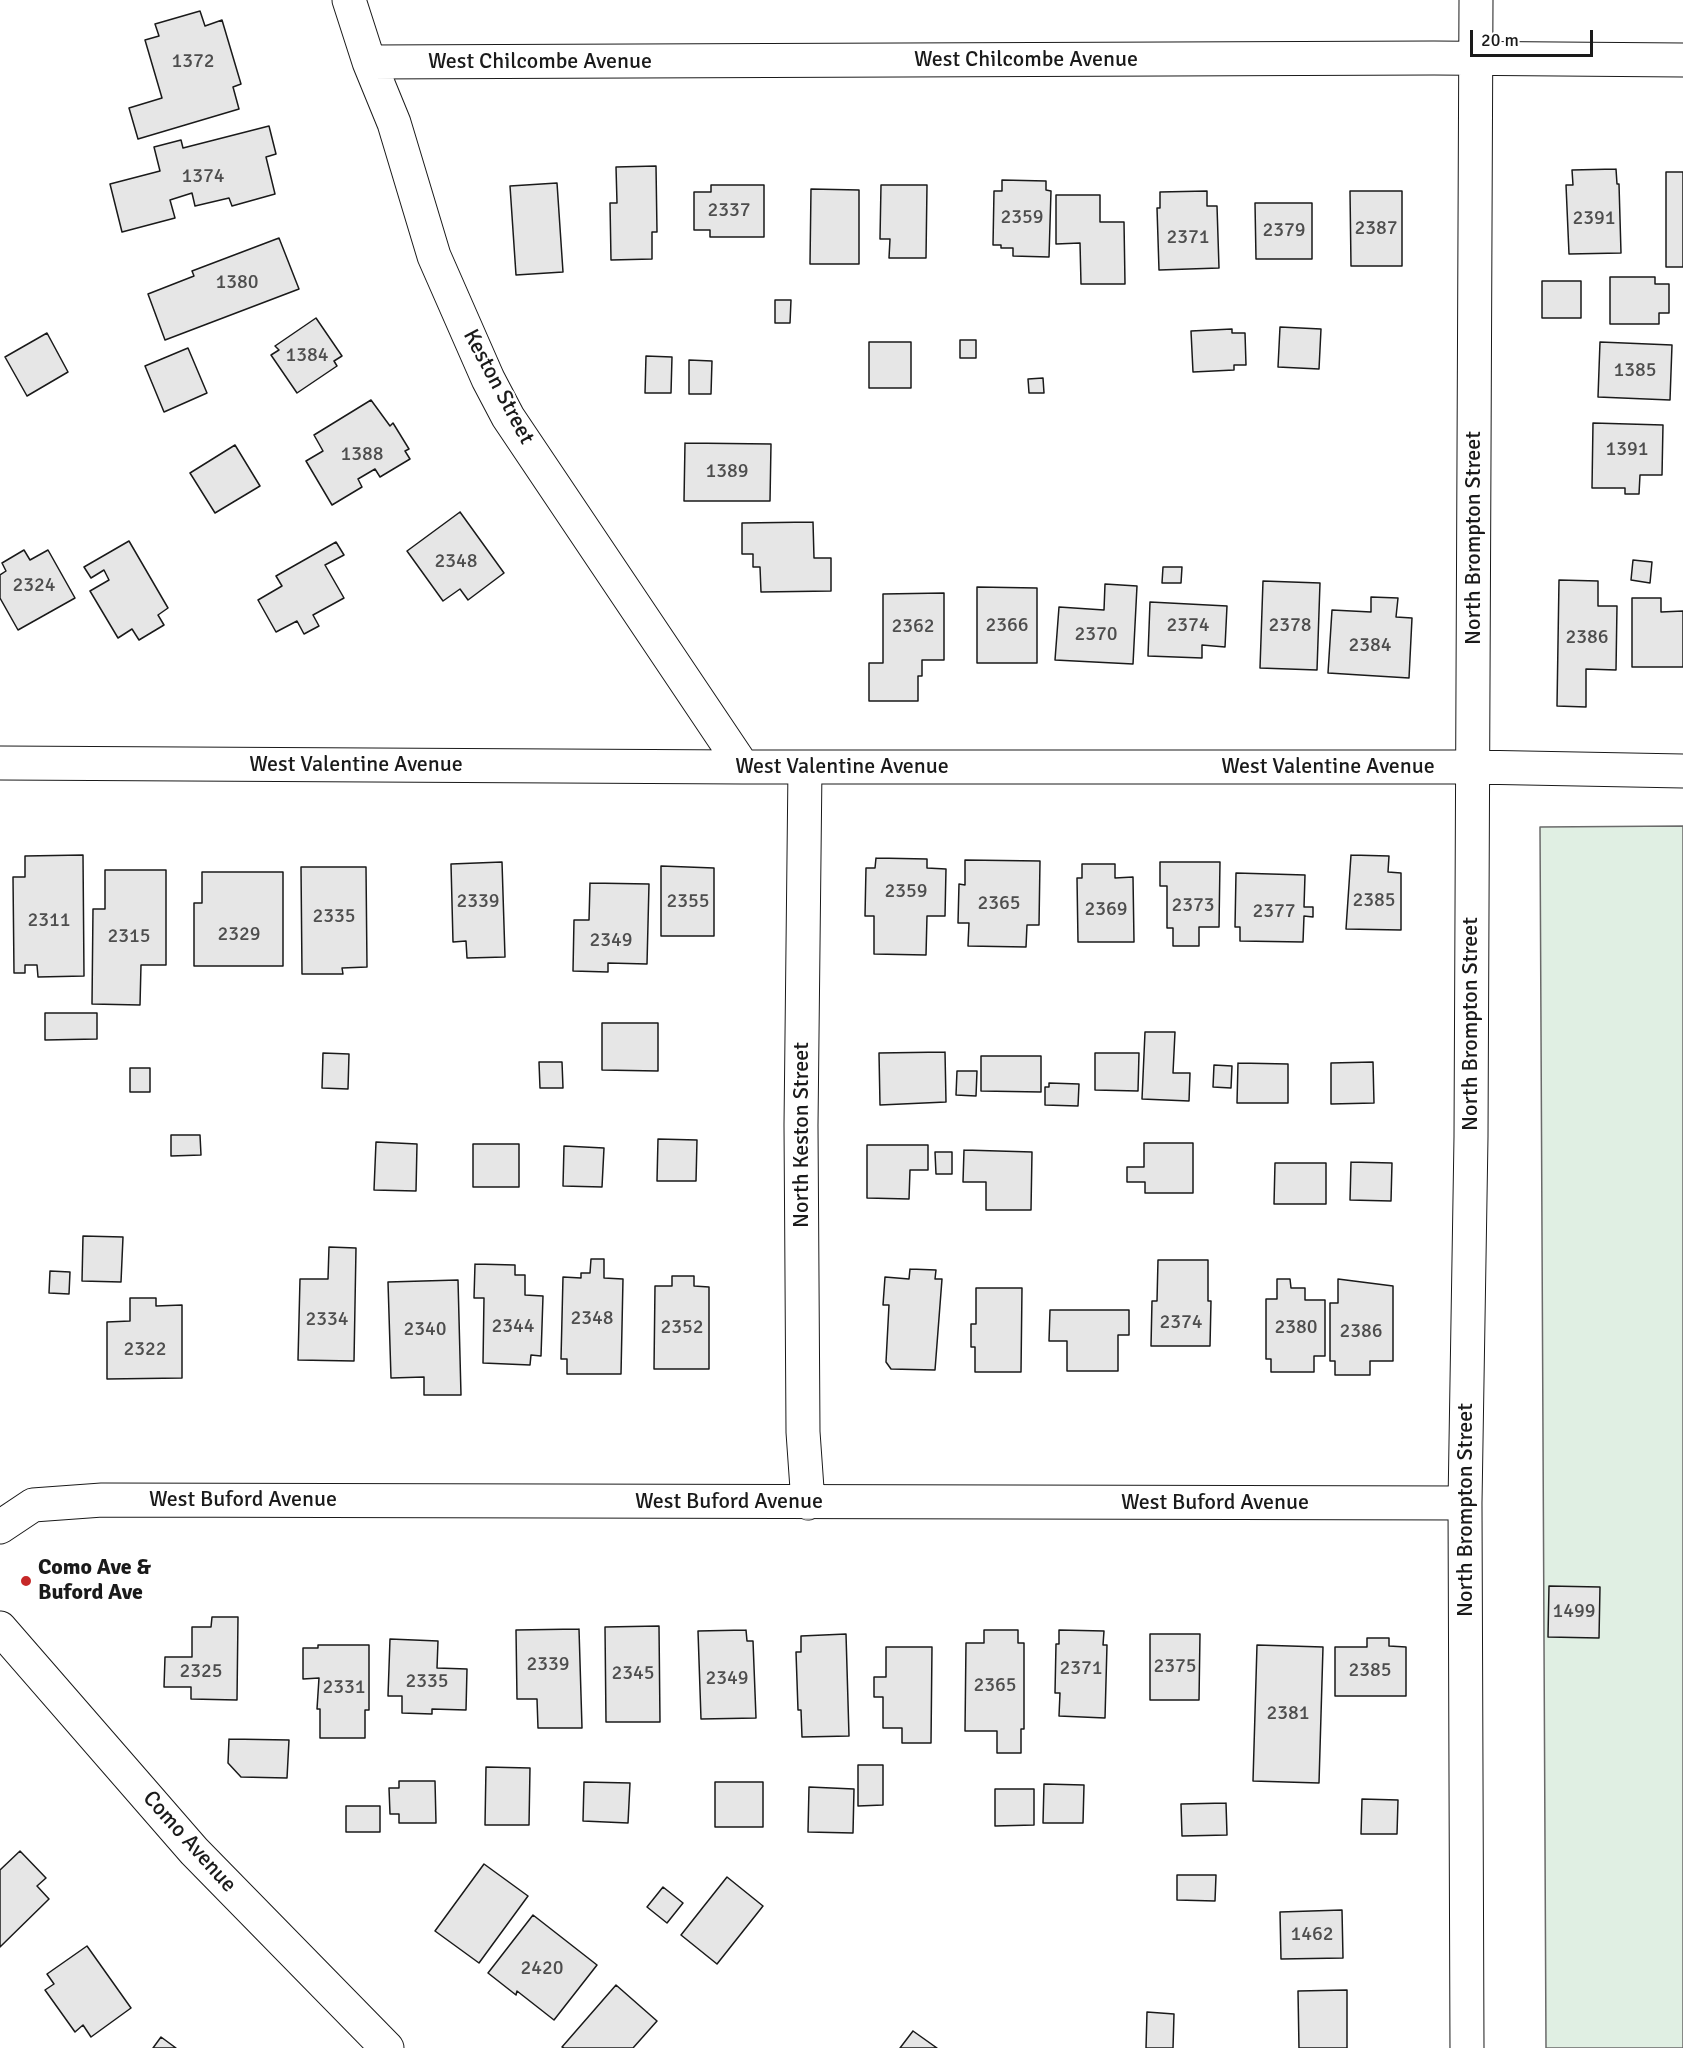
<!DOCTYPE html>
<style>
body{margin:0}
#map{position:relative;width:1683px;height:2048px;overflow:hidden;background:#fff;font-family:Signika,sans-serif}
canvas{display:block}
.scale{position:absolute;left:1470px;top:30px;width:123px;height:27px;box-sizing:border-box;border:3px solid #1a1a1a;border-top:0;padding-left:8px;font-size:18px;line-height:21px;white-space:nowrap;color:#1a1a1a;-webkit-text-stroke:4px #fff;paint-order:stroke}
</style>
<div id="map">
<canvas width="1683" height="2048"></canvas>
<div class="scale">20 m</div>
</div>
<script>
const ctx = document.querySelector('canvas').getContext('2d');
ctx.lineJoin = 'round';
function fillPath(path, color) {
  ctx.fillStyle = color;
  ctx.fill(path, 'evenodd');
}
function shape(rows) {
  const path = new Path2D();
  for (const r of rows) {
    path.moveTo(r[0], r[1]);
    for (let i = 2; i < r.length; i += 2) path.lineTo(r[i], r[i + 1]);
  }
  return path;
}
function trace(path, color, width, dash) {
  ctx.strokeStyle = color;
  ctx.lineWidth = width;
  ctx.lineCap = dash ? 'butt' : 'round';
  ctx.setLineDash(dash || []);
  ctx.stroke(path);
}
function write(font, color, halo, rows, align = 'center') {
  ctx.font = font + ' Signika,sans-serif';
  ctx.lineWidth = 4.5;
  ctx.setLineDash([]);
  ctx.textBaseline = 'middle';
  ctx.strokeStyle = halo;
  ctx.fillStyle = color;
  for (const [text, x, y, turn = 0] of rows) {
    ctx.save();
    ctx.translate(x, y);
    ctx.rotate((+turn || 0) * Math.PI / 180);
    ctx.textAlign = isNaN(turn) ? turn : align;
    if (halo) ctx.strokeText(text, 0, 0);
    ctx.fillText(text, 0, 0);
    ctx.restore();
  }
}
const green = shape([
 [1683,826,1683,2048,1546,2048,1540,827,1683,826]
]);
const building = shape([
 [200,11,205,26,222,20,241,84,233,87,239,109,138,139,129,108,162,98,145,40,159,36,155,24,200,11],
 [269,126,276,154,266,157,275,194,232,206,229,198,195,206,192,193,170,200,175,218,122,232,110,184,160,171,154,147,181,140,183,148,269,126],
 [656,166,657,232,652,232,652,259,611,260,610,203,617,203,616,167,656,166],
 [1616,169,1617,184,1619,184,1621,253,1569,254,1566,185,1573,185,1572,170,1616,169],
 [1666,172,1683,172,1683,267,1666,267,1666,172],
 [1002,180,1046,181,1046,190,1051,191,1049,257,1013,256,1013,248,1001,248,1001,245,993,245,994,191,1002,191,1002,180],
 [557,183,563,272,516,275,510,186,557,183],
 [711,185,764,185,764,237,710,237,710,230,694,230,694,192,711,192,711,185],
 [881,185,927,185,926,258,889,258,890,239,880,239,881,185],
 [811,189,859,190,859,264,810,264,811,189],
 [1207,191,1207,206,1217,206,1219,268,1159,270,1157,208,1160,208,1160,192,1207,191],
 [1350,191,1402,191,1402,266,1351,266,1350,191],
 [1056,195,1100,195,1100,222,1124,222,1125,284,1081,284,1080,243,1056,244,1056,195],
 [1255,203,1312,203,1312,259,1256,259,1255,203],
 [279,238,299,289,165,340,148,294,194,276,192,271,279,238],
 [1610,277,1655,277,1655,284,1669,284,1669,313,1659,313,1659,324,1610,324,1610,277],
 [1542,281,1581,281,1581,318,1542,318,1542,281],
 [775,300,791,300,790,323,775,323,775,300],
 [316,318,342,356,334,361,337,366,297,393,271,355,279,350,275,346,316,318],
 [1280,327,1321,329,1319,369,1278,367,1280,327],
 [1232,329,1232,333,1245,333,1246,365,1234,365,1234,370,1193,372,1191,331,1232,329],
 [47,333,68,372,27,396,5,357,47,333],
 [960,340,976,340,976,358,960,358,960,340],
 [869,342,911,342,911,388,869,388,869,342],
 [1600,342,1672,345,1670,400,1598,397,1600,342],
 [188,348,207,393,164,412,145,366,188,348],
 [646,356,672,357,671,393,645,393,646,356],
 [689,360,712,361,711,394,689,394,689,360],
 [1043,378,1044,393,1029,393,1028,379,1043,378],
 [371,400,390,426,393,423,409,449,405,451,410,459,380,477,375,469,358,479,362,487,332,505,306,461,323,451,314,435,371,400],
 [1593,423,1663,425,1662,475,1640,475,1639,494,1625,494,1625,488,1592,488,1593,423],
 [685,443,771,444,770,501,684,501,685,443],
 [235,445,260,486,215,513,190,473,235,445],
 [460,512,504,573,468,600,460,589,443,601,407,551,460,512],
 [813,522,814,558,831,558,831,591,761,592,760,567,753,567,753,554,742,554,742,523,813,522],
 [129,541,168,608,158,615,164,625,139,640,132,629,118,638,90,591,109,580,104,570,91,578,84,567,129,541],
 [336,542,344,555,325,565,344,598,313,615,319,626,304,634,297,621,276,632,258,600,282,586,276,576,336,542],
 [24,550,30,560,48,550,75,598,18,630,0,598,0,575,6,571,2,563,24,550],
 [1633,560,1652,562,1650,583,1631,580,1633,560],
 [1163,567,1182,567,1181,583,1162,583,1163,567],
 [1559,580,1598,581,1598,606,1617,606,1616,670,1586,669,1586,707,1557,706,1559,580],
 [1263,581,1320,583,1317,670,1260,668,1263,581],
 [1105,584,1137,586,1133,664,1055,660,1059,607,1104,610,1105,584],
 [977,587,1037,588,1037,663,977,663,977,587],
 [944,593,944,660,922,660,922,676,918,676,918,701,869,701,869,663,883,663,883,594,944,593],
 [1371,597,1398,598,1396,617,1412,618,1409,678,1328,673,1332,610,1371,612,1371,597],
 [1632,598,1661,598,1661,612,1683,611,1683,667,1632,667,1632,598],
 [1150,602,1227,606,1225,647,1202,645,1202,658,1148,656,1150,602],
 [83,855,84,976,38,977,37,965,25,965,25,973,14,973,13,877,25,877,25,856,83,855],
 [1351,855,1389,856,1388,872,1401,873,1401,930,1346,929,1351,855],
 [876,858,927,859,927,868,946,869,945,916,927,916,926,955,874,954,874,916,865,916,866,868,875,868,876,858],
 [965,860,1040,861,1039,925,1027,925,1026,947,968,946,969,923,958,923,959,884,965,885,965,860],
 [502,862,505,957,467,958,466,941,453,942,451,864,502,862],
 [1160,862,1220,862,1219,927,1199,927,1199,946,1173,946,1173,928,1167,928,1167,886,1160,886,1160,862],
 [1082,864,1115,864,1115,878,1133,877,1134,942,1078,942,1077,878,1082,878,1082,864],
 [661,866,714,868,714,936,661,936,661,866],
 [301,867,366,867,367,967,342,968,343,974,302,974,301,867],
 [105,870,166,870,166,965,141,965,140,1005,92,1004,93,909,105,909,105,870],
 [202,872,283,872,283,966,194,966,194,903,202,903,202,872],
 [1236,873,1305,875,1304,907,1313,907,1313,917,1304,916,1303,942,1240,941,1240,927,1235,927,1236,873],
 [590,883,649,884,647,964,608,963,608,972,573,971,574,920,589,920,590,883],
 [45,1013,97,1013,97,1039,45,1040,45,1013],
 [602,1023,658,1023,658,1071,602,1070,602,1023],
 [1145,1032,1175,1032,1173,1073,1190,1073,1189,1101,1142,1099,1145,1032],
 [945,1052,946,1102,880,1105,879,1053,945,1052],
 [323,1053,349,1054,348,1089,322,1088,323,1053],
 [1095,1053,1139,1053,1138,1091,1095,1090,1095,1053],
 [981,1056,1041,1056,1041,1092,981,1091,981,1056],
 [539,1062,562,1062,563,1088,540,1088,539,1062],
 [1373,1062,1374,1103,1331,1104,1331,1063,1373,1062],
 [1238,1063,1288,1064,1288,1103,1237,1103,1238,1063],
 [1214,1065,1232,1066,1231,1088,1213,1087,1214,1065],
 [130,1068,150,1068,150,1092,130,1092,130,1068],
 [957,1071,977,1071,976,1096,956,1095,957,1071],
 [1049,1083,1079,1084,1078,1106,1045,1105,1045,1087,1049,1087,1049,1083],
 [171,1135,200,1135,201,1155,171,1156,171,1135],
 [658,1139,697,1140,696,1181,657,1181,658,1139],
 [376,1142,417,1144,416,1191,374,1190,376,1142],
 [1144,1143,1193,1143,1193,1193,1145,1193,1145,1182,1127,1182,1127,1167,1144,1167,1144,1143],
 [473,1144,519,1144,519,1187,473,1187,473,1144],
 [867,1145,928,1145,928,1170,910,1170,909,1199,867,1198,867,1145],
 [564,1146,604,1148,602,1187,563,1186,564,1146],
 [964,1150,1032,1152,1031,1210,986,1210,986,1182,963,1182,964,1150],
 [935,1152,952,1152,952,1174,936,1174,935,1152],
 [1351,1162,1392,1163,1391,1201,1350,1200,1351,1162],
 [1275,1163,1326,1163,1326,1204,1274,1204,1275,1163],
 [83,1236,123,1237,121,1282,82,1281,83,1236],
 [329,1247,356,1248,354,1361,298,1360,300,1279,328,1279,329,1247],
 [591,1259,604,1259,604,1278,623,1279,621,1374,567,1374,567,1359,561,1359,563,1277,581,1278,581,1273,590,1273,591,1259],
 [1158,1260,1208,1260,1208,1301,1211,1301,1210,1346,1151,1346,1152,1301,1157,1301,1158,1260],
 [475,1264,515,1265,515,1275,525,1275,525,1295,543,1296,541,1356,531,1355,530,1365,483,1363,484,1298,474,1298,475,1264],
 [910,1269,936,1270,935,1279,942,1279,935,1370,891,1369,886,1362,889,1305,883,1305,885,1277,909,1279,910,1269],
 [50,1271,70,1272,69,1294,49,1293,50,1271],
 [672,1276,694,1276,694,1286,709,1287,709,1369,654,1369,655,1286,672,1286,672,1276],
 [1277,1279,1290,1279,1291,1288,1305,1288,1305,1300,1325,1300,1325,1356,1314,1356,1314,1372,1271,1372,1271,1359,1266,1359,1266,1299,1277,1299,1277,1279],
 [1338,1279,1393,1286,1393,1361,1370,1361,1370,1375,1335,1375,1335,1361,1330,1361,1330,1303,1338,1303,1338,1279],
 [458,1280,461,1395,424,1395,424,1377,391,1378,388,1282,458,1280],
 [976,1288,1022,1288,1021,1372,975,1372,975,1347,971,1347,971,1324,976,1324,976,1288],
 [130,1298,156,1298,156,1306,182,1305,182,1378,107,1379,107,1322,130,1321,130,1298],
 [1050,1310,1129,1310,1129,1335,1118,1335,1118,1371,1067,1371,1067,1341,1049,1341,1050,1310],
 [1549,1586,1600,1587,1599,1638,1548,1637,1549,1586],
 [212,1617,238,1617,237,1700,191,1699,191,1687,164,1687,165,1657,192,1657,192,1627,211,1627,212,1617],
 [659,1626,660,1722,606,1722,605,1627,659,1626],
 [579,1629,582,1728,538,1728,537,1699,517,1699,516,1630,579,1629],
 [746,1630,747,1641,753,1641,756,1718,701,1719,698,1631,746,1630],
 [984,1630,1018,1630,1018,1643,1024,1643,1024,1729,1021,1729,1021,1753,997,1753,997,1731,965,1731,966,1643,984,1643,984,1630],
 [1059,1630,1104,1631,1103,1645,1107,1645,1105,1718,1059,1716,1060,1693,1055,1693,1056,1644,1059,1644,1059,1630],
 [846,1634,849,1736,802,1737,801,1710,798,1710,796,1652,801,1652,801,1636,846,1634],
 [1150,1634,1200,1634,1199,1700,1150,1700,1150,1634],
 [1367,1638,1389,1638,1389,1646,1406,1647,1406,1696,1335,1696,1335,1647,1367,1647,1367,1638],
 [390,1639,438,1641,437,1668,467,1669,466,1710,432,1709,432,1714,402,1713,402,1696,388,1696,390,1639],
 [318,1645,369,1645,369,1710,365,1710,365,1738,320,1738,320,1709,317,1709,319,1678,303,1679,303,1648,318,1648,318,1645],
 [1257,1645,1323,1647,1319,1783,1253,1781,1257,1645],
 [886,1647,932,1647,931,1743,902,1743,902,1728,883,1728,883,1697,874,1697,874,1677,886,1677,886,1647],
 [229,1739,289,1740,287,1778,241,1777,228,1763,229,1739],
 [858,1765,883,1765,883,1805,858,1806,858,1765],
 [486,1767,530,1768,529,1825,485,1825,486,1767],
 [399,1781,435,1781,436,1823,399,1823,399,1814,390,1814,389,1788,399,1788,399,1781],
 [584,1782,630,1783,628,1823,583,1821,584,1782],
 [715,1782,763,1782,763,1827,715,1827,715,1782],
 [1044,1784,1084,1785,1083,1823,1043,1823,1044,1784],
 [809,1787,854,1789,853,1833,808,1832,809,1787],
 [995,1789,1034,1789,1034,1825,995,1826,995,1789],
 [1362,1799,1398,1800,1397,1834,1361,1834,1362,1799],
 [1226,1803,1227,1835,1182,1836,1181,1804,1226,1803],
 [346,1806,380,1806,380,1832,346,1832,346,1806],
 [20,1851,46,1878,37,1886,49,1899,0,1947,0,1870,20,1851],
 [484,1864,528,1896,479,1963,435,1931,484,1864],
 [1177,1875,1216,1875,1215,1901,1177,1900,1177,1875],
 [727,1877,763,1906,717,1964,681,1935,727,1877],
 [663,1887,683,1903,667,1923,647,1907,663,1887],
 [1342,1910,1343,1958,1281,1959,1280,1912,1342,1910],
 [533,1915,597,1965,554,2020,517,1991,516,1995,488,1973,533,1915],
 [87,1946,131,2008,91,2037,83,2025,75,2032,45,1990,54,1984,47,1974,87,1946],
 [616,1985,657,2021,633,2048,564,2048,562,2047,616,1985],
 [1347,1990,1347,2048,1299,2048,1298,1991,1347,1990],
 [1147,2012,1174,2014,1173,2048,1146,2048,1147,2012],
 [913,2031,937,2048,900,2048,913,2031],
 [161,2037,176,2048,153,2048,161,2037]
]);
const street = shape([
 [349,0,369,62,394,123,434,256,488,379,508,417,743,767],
 [369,62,1434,58,1683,60],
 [0,763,743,767,1473,767,1683,771],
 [805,767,801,1125,803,1432,808,1503],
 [0,1527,33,1505,102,1500,1465,1503],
 [1467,2048,1465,1503,1471,1137,1476,0]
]);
const secondary = shape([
 [0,1628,194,1851,387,2048]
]);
const markers = [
 [26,1581,6,"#c62828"]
];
const numberNames = [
 ["1372",193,62],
 ["1374",203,177],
 ["2337",729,211],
 ["2359",1022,218],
 ["2391",1594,219],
 ["2387",1376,229],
 ["2379",1284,231],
 ["2371",1188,238],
 ["1380",237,283],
 ["1384",307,356],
 ["1385",1635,371],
 ["1391",1627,450],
 ["1388",362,455],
 ["1389",727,472],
 ["2348",456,562],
 ["2324",34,586],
 ["2366",1007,626],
 ["2374",1188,626],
 ["2378",1290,626],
 ["2362",913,627],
 ["2370",1096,635],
 ["2386",1587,638],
 ["2384",1370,646],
 ["2359",906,892],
 ["2385",1374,901],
 ["2339",478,902],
 ["2355",688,902],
 ["2365",999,904],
 ["2373",1193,906],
 ["2369",1106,910],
 ["2377",1274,912],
 ["2335",334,917],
 ["2311",49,921],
 ["2329",239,935],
 ["2315",129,937],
 ["2349",611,941],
 ["2348",592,1319],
 ["2334",327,1320],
 ["2374",1181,1323],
 ["2344",513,1327],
 ["2352",682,1328],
 ["2380",1296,1328],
 ["2340",425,1330],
 ["2386",1361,1332],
 ["2322",145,1350],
 ["1499",1574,1612],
 ["2339",548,1665],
 ["2375",1175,1667],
 ["2371",1081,1669],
 ["2385",1370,1671],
 ["2325",201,1672],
 ["2345",633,1674],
 ["2349",727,1679],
 ["2335",427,1682],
 ["2365",995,1686],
 ["2331",344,1688],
 ["2381",1288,1714],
 ["1462",1312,1935],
 ["2420",542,1969]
];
const streetNames = [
 ["West Chilcombe Avenue",1026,60],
 ["West Chilcombe Avenue",540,62],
 ["Keston Street",498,387,62],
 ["North Brompton Street",1474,538,-90],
 ["West Valentine Avenue",356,765],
 ["West Valentine Avenue",842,767],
 ["West Valentine Avenue",1328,767],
 ["North Brompton Street",1471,1024,-90],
 ["North Keston Street",802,1135,-90],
 ["West Buford Avenue",243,1500],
 ["West Buford Avenue",729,1502],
 ["West Buford Avenue",1215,1503],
 ["North Brompton Street",1466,1510,-90],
 ["Como Avenue",189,1842,48]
];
const poiNames = [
 ["Como Ave &",38,1568],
 ["Buford Ave",38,1593]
];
fillPath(green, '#e0efe3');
trace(green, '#6a6a6a', 1.5);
fillPath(building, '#e6e6e6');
trace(building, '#1a1a1a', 1.5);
trace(street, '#1a1a1a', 35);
trace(secondary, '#1a1a1a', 35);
trace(street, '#fff', 33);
trace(secondary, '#fff', 33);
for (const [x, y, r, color] of markers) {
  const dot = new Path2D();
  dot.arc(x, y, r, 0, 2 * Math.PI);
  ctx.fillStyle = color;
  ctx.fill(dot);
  trace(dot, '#fff', 2);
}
write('20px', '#4d4d4d', null, numberNames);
write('22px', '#1a1a1a', '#fff', streetNames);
write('bold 22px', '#1a1a1a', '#fff', poiNames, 'left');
</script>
